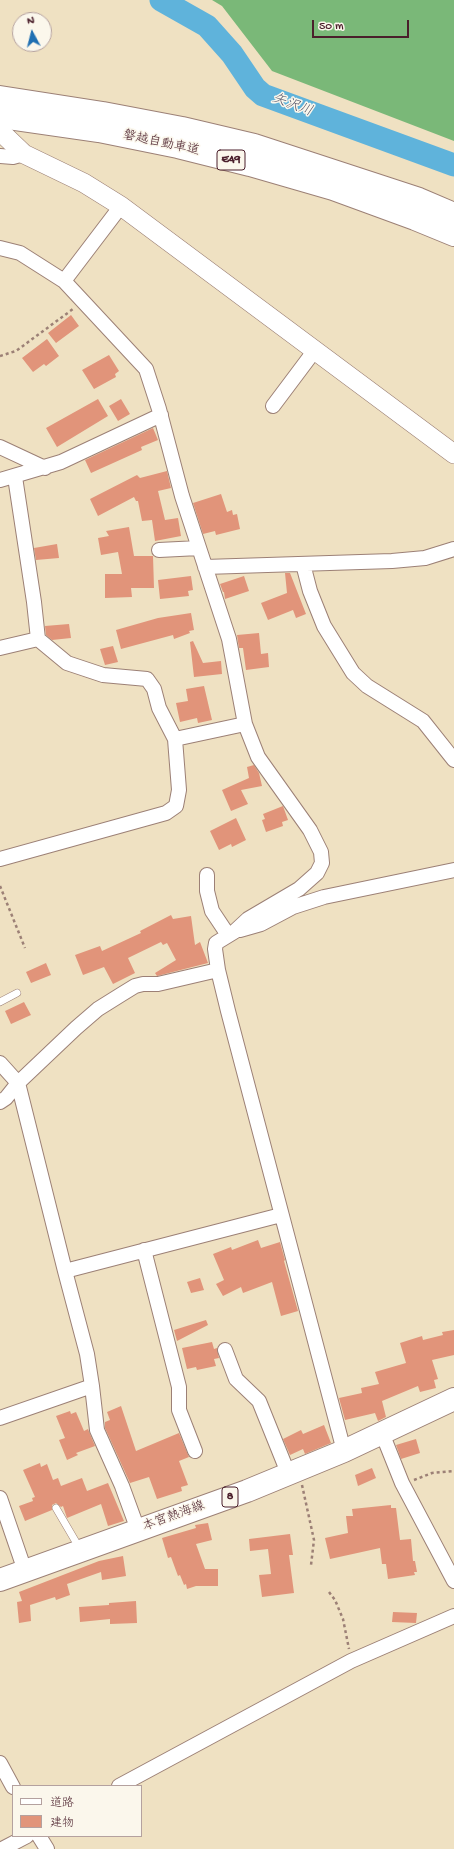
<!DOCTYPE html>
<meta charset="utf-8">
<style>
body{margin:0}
#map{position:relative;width:454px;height:1849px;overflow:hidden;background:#efe1c2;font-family:"Gochi Hand","Klee One",sans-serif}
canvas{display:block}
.legend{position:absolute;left:12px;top:1785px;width:130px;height:52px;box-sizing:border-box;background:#fbf7ec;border:1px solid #b4a19f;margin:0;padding:5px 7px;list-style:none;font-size:12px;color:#4a1f2b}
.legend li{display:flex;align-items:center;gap:8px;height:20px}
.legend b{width:20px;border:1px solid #b4a19f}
.north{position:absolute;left:12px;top:12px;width:40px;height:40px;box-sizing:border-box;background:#fbf7ec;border:1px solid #b4a19f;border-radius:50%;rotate:353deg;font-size:11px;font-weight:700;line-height:16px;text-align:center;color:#4a1f2b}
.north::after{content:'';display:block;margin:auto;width:14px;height:18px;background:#1f6fb2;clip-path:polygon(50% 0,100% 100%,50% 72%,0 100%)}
.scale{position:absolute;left:312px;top:20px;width:97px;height:18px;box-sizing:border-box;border:2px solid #4a1f2b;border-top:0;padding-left:5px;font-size:12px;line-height:14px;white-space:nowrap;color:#4a1f2b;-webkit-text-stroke:3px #fbf7ec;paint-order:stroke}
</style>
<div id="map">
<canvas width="454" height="1849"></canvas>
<ul class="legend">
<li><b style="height:5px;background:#fff"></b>道路</li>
<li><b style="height:11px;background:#e1947a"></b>建物</li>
</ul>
<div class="north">N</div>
<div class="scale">50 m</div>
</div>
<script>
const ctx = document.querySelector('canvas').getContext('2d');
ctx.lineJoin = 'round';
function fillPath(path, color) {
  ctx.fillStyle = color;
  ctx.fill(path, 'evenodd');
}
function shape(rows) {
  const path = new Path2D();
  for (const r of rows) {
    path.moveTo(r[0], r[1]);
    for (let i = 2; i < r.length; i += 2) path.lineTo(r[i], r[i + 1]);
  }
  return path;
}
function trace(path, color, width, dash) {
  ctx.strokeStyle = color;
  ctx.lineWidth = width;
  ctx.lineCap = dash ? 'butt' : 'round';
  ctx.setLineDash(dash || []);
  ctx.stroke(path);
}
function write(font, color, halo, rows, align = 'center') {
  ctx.font = font + ' "Gochi Hand","Klee One",sans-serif';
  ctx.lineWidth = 3;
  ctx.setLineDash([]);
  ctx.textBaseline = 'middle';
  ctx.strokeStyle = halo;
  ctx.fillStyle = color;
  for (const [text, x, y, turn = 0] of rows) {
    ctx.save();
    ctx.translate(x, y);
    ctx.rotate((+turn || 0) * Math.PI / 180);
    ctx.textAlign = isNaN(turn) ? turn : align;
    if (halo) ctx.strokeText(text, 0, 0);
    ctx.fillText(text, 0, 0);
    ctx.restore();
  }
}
const forest = shape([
 [212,0,454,0,454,141,272,71,222,6]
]);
const river = shape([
 [161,0,207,26,232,54,255,88,263,95,454,165]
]);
const building = shape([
 [71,315,79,326,56,343,48,333],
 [47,339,59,356,46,366,44,364,33,372,22,358],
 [109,355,119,371,115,374,116,377,94,389,82,370],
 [98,399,108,416,57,447,46,428],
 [121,399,130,414,118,421,109,406],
 [153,428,158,440,141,447,142,450,91,473,85,460],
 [167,471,171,488,158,491,165,520,178,518,181,536,155,541,152,520,142,521,138,501,136,501,134,497,98,516,90,499,137,475,140,478],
 [221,494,227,512,232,510,233,515,237,514,240,529,216,535,215,531,203,534,193,503],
 [129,527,134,556,153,556,154,588,131,588,132,597,105,598,105,574,122,574,118,552,101,555,98,538,109,536,106,531],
 [57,544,59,558,36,560,34,548],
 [285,573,290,573,306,614,296,618,293,610,268,620,261,603,287,593],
 [191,576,193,590,188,591,189,596,160,599,158,580],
 [244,576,249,591,225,599,224,592,223,592,220,584],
 [191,613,194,630,189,631,190,633,174,639,173,635,121,649,116,630,158,618],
 [69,624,71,638,52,640,46,635,45,626],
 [259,633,261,654,268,653,269,667,246,670,243,648,239,648,237,635],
 [193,641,203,663,221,661,222,674,194,677,190,642],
 [113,646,118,662,105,665,100,649],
 [204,686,212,720,198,723,197,718,180,722,176,703,188,701,186,689],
 [254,765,259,773,262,786,241,790,248,804,231,811,222,790,249,778,247,767],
 [283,806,288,820,282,822,283,826,266,832,262,820,265,819,263,814],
 [236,818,246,840,232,847,231,844,219,850,210,831],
 [171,915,173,919,191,916,195,945,200,942,208,963,157,976,155,973,176,960,167,943,163,945,161,942,128,958,135,973,113,984,104,967,83,975,75,955,100,946,102,951,141,933,140,931],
 [46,963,51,975,31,983,26,972],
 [24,1002,31,1015,11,1024,5,1011],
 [258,1240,261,1248,280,1242,285,1260,284,1261,298,1311,281,1316,272,1282,243,1293,241,1287,223,1296,216,1284,224,1280,213,1254,231,1247,232,1250],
 [200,1278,204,1290,191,1293,187,1282],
 [206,1320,208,1325,177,1341,174,1330],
 [454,1330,454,1355,432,1360,438,1379,434,1380,436,1388,420,1392,418,1386,382,1401,386,1417,378,1421,375,1413,345,1420,339,1398,362,1393,361,1388,379,1384,375,1372,406,1363,400,1343,422,1336,423,1340,443,1335,442,1332],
 [212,1342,214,1349,217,1348,219,1358,214,1359,216,1366,197,1370,196,1367,187,1369,182,1348],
 [121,1406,136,1451,179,1433,189,1457,179,1461,188,1485,181,1487,182,1491,157,1499,149,1477,130,1483,105,1428,105,1422,110,1420,107,1412],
 [70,1411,71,1414,76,1412,84,1431,88,1429,95,1446,76,1453,78,1455,67,1460,59,1440,65,1438,56,1416],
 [324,1425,331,1443,305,1454,303,1449,290,1455,283,1439,301,1430,303,1434],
 [416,1439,420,1453,401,1459,396,1445],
 [40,1463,41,1467,47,1464,53,1480,58,1478,61,1486,82,1478,87,1491,108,1483,124,1521,108,1526,101,1504,67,1518,63,1506,61,1507,56,1503,52,1505,52,1510,25,1521,19,1506,33,1501,32,1498,35,1497,23,1470],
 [372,1468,376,1478,358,1486,355,1475],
 [391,1505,391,1508,396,1508,400,1540,411,1539,413,1561,415,1561,417,1572,414,1572,415,1575,388,1579,386,1564,382,1564,380,1548,330,1559,325,1538,348,1533,346,1516,353,1516,352,1509],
 [208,1523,212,1540,196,1544,205,1569,218,1569,218,1586,196,1586,187,1589,186,1584,184,1585,180,1575,178,1576,171,1557,168,1558,162,1538,196,1528,195,1525],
 [290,1534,293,1555,289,1555,294,1593,262,1597,259,1575,271,1574,268,1549,250,1551,249,1539],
 [123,1556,126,1576,102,1580,101,1572,67,1584,70,1595,56,1600,55,1597,30,1605,31,1621,19,1623,17,1602,22,1601,19,1592,99,1561],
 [136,1601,137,1623,110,1624,110,1619,80,1622,79,1607,109,1605,109,1603],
 [393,1612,417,1613,416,1623,392,1622]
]);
const path = shape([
 [0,356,16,351,73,309],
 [0,886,25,948],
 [414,1480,432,1473,454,1471],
 [302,1485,314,1540,311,1565],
 [329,1592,335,1600,343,1619,349,1649]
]);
const lane = shape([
 [0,1002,17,993],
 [56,1508,80,1549]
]);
const street = shape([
 [0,156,13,157,24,154],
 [0,248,20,253,64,281,146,369,159,409,182,496,229,639,245,724,258,757,310,830,321,852,322,863,317,873,299,889,248,919,234,932,216,943,215,949,218,970,228,1011,344,1451],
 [64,281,121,206],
 [273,406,315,350],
 [0,447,45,468],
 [15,477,34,602,38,639],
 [0,480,61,462,161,415],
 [159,550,199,548],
 [303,564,310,591,324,626,353,673,367,686,423,721,454,760],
 [205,567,392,561,425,558,454,549],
 [0,648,38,639,67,663,103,675,147,679,154,689,159,708,175,739,245,724],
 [0,859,166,813,176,806,179,790,175,739],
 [207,875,207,891,212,911,228,935],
 [240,930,261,924,293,907,324,897,454,870],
 [0,1063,18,1083,65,1271,87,1354,92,1386,0,1418],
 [0,1102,6,1098,18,1083,76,1028,98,1009,122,994,135,986,143,984,158,984,218,970],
 [144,1250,179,1387,179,1410,195,1451],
 [65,1271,281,1215],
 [225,1350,236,1379,259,1401,288,1473],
 [92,1386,97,1430,122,1486,138,1530],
 [382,1433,402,1483,454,1581],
 [0,1498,25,1571],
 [0,1763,13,1787],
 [119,1786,351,1661,454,1616],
 [39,1836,47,1849],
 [2,1849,27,1836]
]);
const secondary = shape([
 [1,132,24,154,84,183,121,206,454,454]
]);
const primary = shape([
 [0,1580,247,1491,344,1451,454,1399]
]);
const highway = shape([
 [0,97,103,113,182,128,254,145,419,199,454,214],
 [0,117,99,131,178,147,250,165,333,189,415,219,454,235]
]);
const shields = [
 [231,160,28],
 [230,1497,16]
];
const shieldNames = [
 ["E49",231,160],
 ["8",230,1497]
];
const streetNames = [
 ["磐越自動車道",161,144,12],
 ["本宮熱海線",174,1517,-20]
];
const waterNames = [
 ["矢沢川",292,106,20]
];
fillPath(forest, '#7ab878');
trace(river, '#5fb3db', 23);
fillPath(building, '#e1947a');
trace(lane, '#9c8076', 8);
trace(street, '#9c8076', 16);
trace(secondary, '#9c8076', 20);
trace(primary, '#9c8076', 24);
trace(highway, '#9c8076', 24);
trace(path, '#9c8076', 2.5, [3, 3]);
trace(lane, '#fff', 7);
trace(street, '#fff', 14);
trace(secondary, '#fff', 19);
trace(primary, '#fff', 22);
trace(highway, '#fff', 22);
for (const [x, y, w] of shields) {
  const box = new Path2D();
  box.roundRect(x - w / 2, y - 10, w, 20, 3);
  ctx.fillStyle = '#fbf7ec';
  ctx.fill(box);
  trace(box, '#4a1f2b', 1);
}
write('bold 12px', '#4a1f2b', null, shieldNames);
write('13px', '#4a1f2b', '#fbf7ec', streetNames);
write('italic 14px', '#515369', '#fbf7ec', waterNames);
</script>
